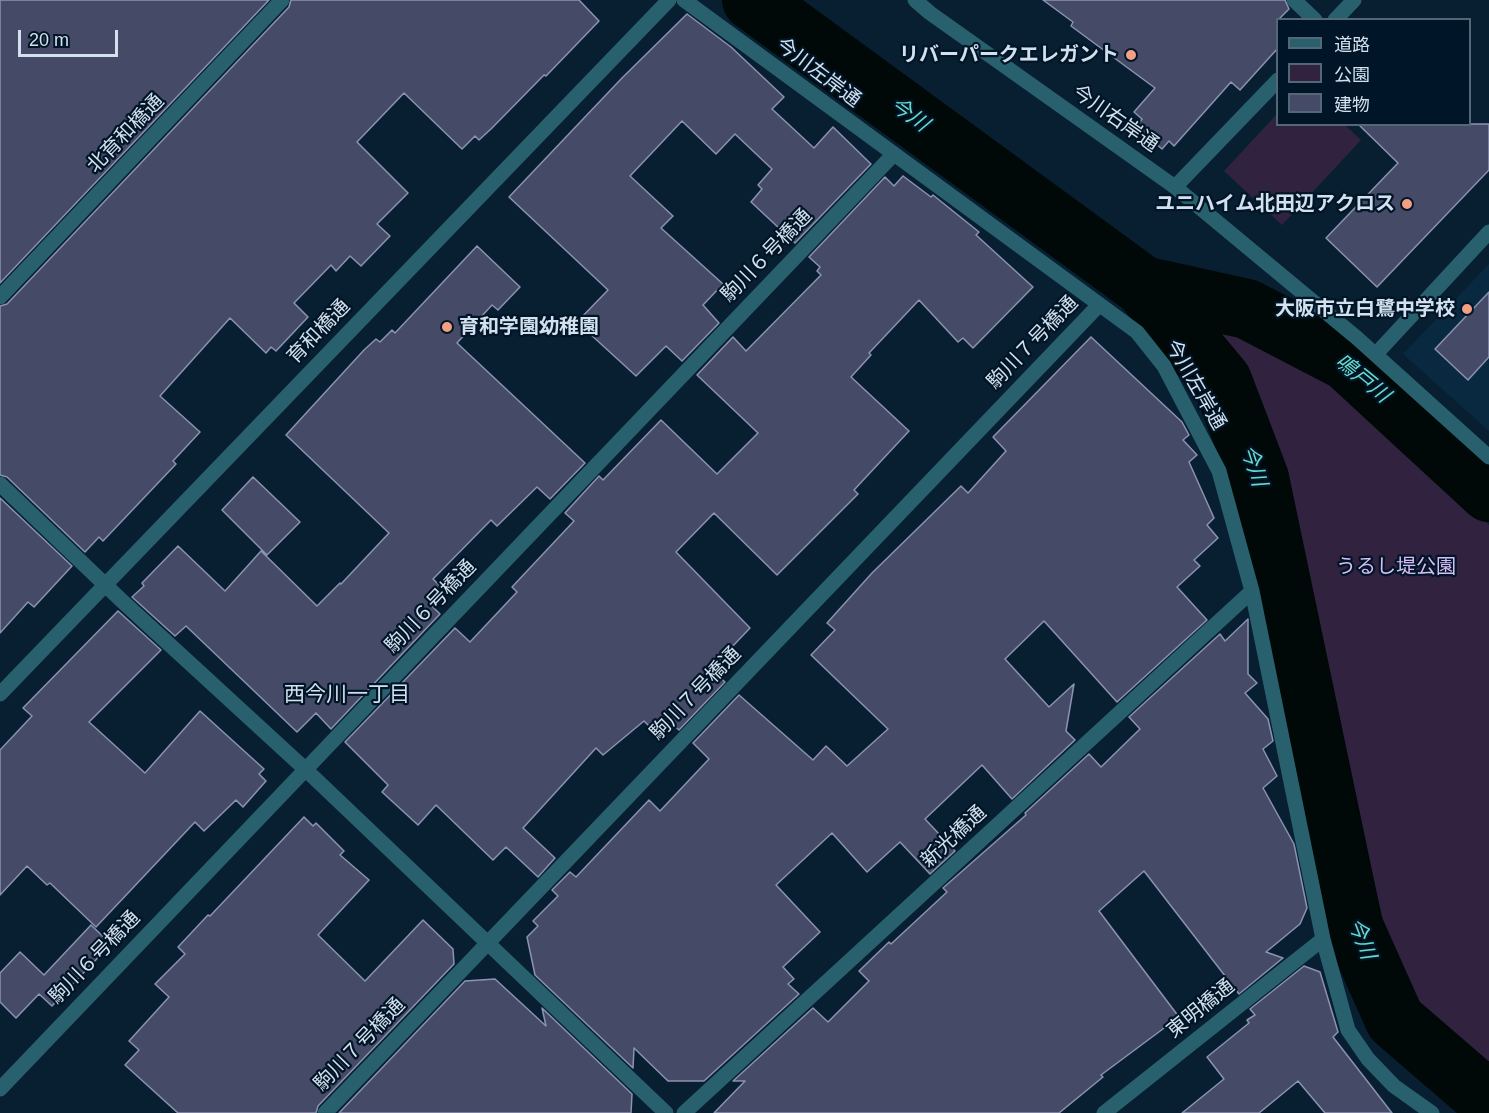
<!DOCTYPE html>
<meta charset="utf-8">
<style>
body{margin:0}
#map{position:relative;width:1489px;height:1113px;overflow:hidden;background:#071f31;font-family:Arial,"Noto Sans JP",sans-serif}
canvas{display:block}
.legend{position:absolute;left:1276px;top:18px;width:195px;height:108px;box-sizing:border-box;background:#001527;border:2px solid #546777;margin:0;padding:8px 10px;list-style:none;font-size:18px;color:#d3e1ee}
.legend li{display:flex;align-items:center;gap:12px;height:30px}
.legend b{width:30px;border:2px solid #546777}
.scale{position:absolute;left:18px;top:30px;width:100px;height:27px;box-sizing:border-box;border:3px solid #d3e1ee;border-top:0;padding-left:8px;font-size:18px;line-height:21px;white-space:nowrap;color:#d3e1ee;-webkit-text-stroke:4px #001527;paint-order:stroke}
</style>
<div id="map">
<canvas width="1489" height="1113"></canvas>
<ul class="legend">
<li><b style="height:8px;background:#28616d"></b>道路</li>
<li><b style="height:16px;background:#31233f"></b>公園</li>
<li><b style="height:16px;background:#454b66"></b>建物</li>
</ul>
<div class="scale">20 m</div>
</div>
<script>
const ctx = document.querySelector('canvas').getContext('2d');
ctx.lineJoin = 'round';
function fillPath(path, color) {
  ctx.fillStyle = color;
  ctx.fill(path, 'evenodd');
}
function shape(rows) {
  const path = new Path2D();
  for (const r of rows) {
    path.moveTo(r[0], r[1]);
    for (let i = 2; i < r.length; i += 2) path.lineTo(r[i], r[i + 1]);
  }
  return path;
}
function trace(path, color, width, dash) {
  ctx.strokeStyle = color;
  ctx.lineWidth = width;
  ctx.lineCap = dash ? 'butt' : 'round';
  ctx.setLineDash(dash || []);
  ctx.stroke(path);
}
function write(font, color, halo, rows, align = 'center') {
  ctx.font = font + ' Arial,"Noto Sans JP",sans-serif';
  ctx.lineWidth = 4.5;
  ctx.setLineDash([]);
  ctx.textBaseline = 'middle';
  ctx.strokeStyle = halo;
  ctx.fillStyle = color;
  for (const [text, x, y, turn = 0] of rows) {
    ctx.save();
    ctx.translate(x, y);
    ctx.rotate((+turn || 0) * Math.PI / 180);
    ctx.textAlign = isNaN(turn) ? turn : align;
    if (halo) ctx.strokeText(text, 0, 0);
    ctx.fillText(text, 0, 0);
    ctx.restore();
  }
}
const built = shape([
 [1489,264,1489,431,1403,354]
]);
const green = shape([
 [1277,114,1278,124,1345,125,1361,140,1282,225,1224,171],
 [1202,315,1222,318,1279,344,1330,379,1489,525,1489,1062,1456,1040,1430,1018,1392,958,1276,461,1249,383,1225,343]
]);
const river = shape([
 [752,0,1143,286,1222,381,1259,478,1353,926,1395,1020,1489,1101],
 [1143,286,1247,309,1347,361,1489,492]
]);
const building = shape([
 [0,0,269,0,0,283,0,0],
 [291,0,579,0,599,21,546,76,544,75,491,129,479,140,475,136,462,149,404,93,357,142,408,193,377,224,390,236,361,266,350,256,336,271,331,265,294,303,308,317,276,351,271,347,266,353,230,318,160,396,200,432,173,461,176,464,103,541,99,537,85,552,7,477,0,475,0,306,7,304,289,7,291,0],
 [1043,0,1285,0,1289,9,1278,20,1278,48,1240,90,1231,82,1174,146,1169,141,1162,149,1136,127,1142,119,1134,112,1155,88,1071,26,1073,22,1043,0],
 [687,14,731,47,784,97,772,109,814,148,833,127,871,164,795,243,751,202,762,189,758,185,772,169,735,134,716,154,682,121,630,176,673,216,661,228,723,284,703,305,719,323,682,361,666,346,636,376,577,322,608,290,509,197,622,78,687,14],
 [1358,124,1489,124,1489,170,1377,287,1326,238,1398,163,1358,124],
 [903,176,931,197,933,195,979,232,976,235,1033,287,973,348,963,338,958,342,919,300,869,353,871,355,851,377,909,431,854,490,858,494,777,575,714,513,676,552,750,628,711,669,725,682,679,730,670,722,657,734,644,721,603,755,596,748,523,828,555,858,538,877,506,847,493,860,436,805,418,825,382,792,388,785,345,742,455,628,470,642,517,592,512,587,574,521,565,513,599,476,603,480,661,420,717,474,758,433,697,375,733,337,746,351,821,275,817,271,820,267,809,257,885,177,894,186,903,176],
 [477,246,520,287,498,310,492,305,457,343,585,463,550,499,537,487,497,526,491,520,433,579,444,590,430,604,440,614,331,729,316,713,297,732,186,626,175,636,132,597,144,586,142,583,178,546,225,591,261,551,317,606,340,583,341,584,389,533,286,435,364,350,376,339,380,342,392,330,395,333,477,246],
 [1489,292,1489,357,1468,380,1435,349,1489,292],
 [1091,337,1182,422,1189,435,1183,440,1197,455,1189,462,1214,518,1207,525,1218,538,1194,560,1200,566,1177,587,1207,620,1117,702,1044,621,1005,659,1049,707,1074,684,1066,731,1075,740,1012,799,982,765,925,819,955,851,930,874,900,842,867,872,832,833,776,885,820,932,783,967,794,979,788,984,799,994,704,1081,668,1081,634,1048,633,1068,535,975,527,937,538,926,533,921,558,896,552,890,570,872,576,877,649,800,660,811,709,759,693,743,739,695,813,760,826,746,847,766,888,729,811,655,835,630,827,623,872,573,961,486,968,493,1006,451,993,437,1091,337],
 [253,477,300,522,267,555,222,510,253,477],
 [0,498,72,566,34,607,28,602,0,633,0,498],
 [118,611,161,650,89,722,145,773,200,711,264,769,259,774,266,781,243,807,236,800,204,831,195,822,96,927,50,883,47,885,27,866,0,895,0,750,32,716,23,708,118,611],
 [1248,619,1248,674,1257,683,1245,693,1268,719,1273,741,1263,749,1277,776,1263,788,1294,844,1307,908,1300,924,1266,952,1283,958,1239,994,1144,871,1099,911,1179,1017,1101,1075,1103,1077,1059,1113,714,1113,745,1081,733,1081,813,1008,828,1022,869,981,859,971,889,942,891,944,947,892,943,888,1026,815,1025,813,1089,754,1101,767,1140,729,1129,717,1220,634,1225,641,1248,619],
 [304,817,313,826,316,823,344,851,340,855,369,880,318,935,365,981,423,920,453,949,454,964,318,1106,316,1113,178,1113,125,1065,139,1050,129,1041,169,997,155,984,185,954,178,947,208,915,210,916,304,817],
 [91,925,111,944,52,1006,39,994,16,1018,0,1002,0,973,20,952,44,975,91,925],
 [1304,966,1320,972,1338,1032,1333,1037,1392,1113,1325,1113,1298,1081,1259,1113,1182,1113,1224,1079,1207,1057,1249,1023,1247,1020,1255,1015,1250,1009,1304,966],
 [495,979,546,1026,542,1008,632,1094,631,1113,339,1113,465,981,495,979]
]);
const minor = shape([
 [684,0,1137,332,1164,366,1219,471,1252,591,1323,939,1348,1030,1368,1059,1394,1086,1432,1113],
 [915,0,930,13,1175,187,1357,338,1489,457],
 [1294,0,1315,20],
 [1335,20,1354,0],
 [1175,187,1278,80],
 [0,297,282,0],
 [1376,354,1489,232],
 [0,484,121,600,305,769,666,1113],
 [0,694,669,0],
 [0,1089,893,155],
 [325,1113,1099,305],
 [684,1113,1252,591],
 [1104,1113,1323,939]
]);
const markers = [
 [1131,55,6,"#f39f84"],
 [1407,204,6,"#f39f84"],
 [1467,309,6,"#f39f84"],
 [447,327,6,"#f39f84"]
];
const poiNames = [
 ["リバーパークエレガント",1119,55],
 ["ユニハイム北田辺アクロス",1395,204],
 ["大阪市立白鷺中学校",1455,309],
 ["育和学園幼稚園",459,327,"left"]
];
const streetNames = [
 ["今川左岸通",818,73,37],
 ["今川右岸通",1115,119,35],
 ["北育和橋通",126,134,-46],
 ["駒川６号橋通",767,256,-46],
 ["育和橋通",319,332,-46],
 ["駒川７号橋通",1033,343,-46],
 ["今川左岸通",1195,385,60],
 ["駒川６号橋通",431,607,-46],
 ["駒川７号橋通",696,694,-46],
 ["新光橋通",954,837,-43],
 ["駒川６号橋通",95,958,-46],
 ["東明橋通",1201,1009,-39],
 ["駒川７号橋通",360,1045,-46]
];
const parkNames = [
 ["うるし堤公園",1396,567]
];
const waterNames = [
 ["今川",909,115,36],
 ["鳴戸川",1362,379,39],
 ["今川",1253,466,72],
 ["今川",1361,939,69]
];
const neighbourhoodNames = [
 ["西今川一丁目",347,695]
];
fillPath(built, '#092940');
fillPath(green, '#31233f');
trace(river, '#000907', 60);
fillPath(building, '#454b66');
trace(building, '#8c92b1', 1.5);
trace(minor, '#28616d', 15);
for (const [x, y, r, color] of markers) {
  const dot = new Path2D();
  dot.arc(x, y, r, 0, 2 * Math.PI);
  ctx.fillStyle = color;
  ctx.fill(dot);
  trace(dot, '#001527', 2);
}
write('bold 20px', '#d3e1ee', '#001527', poiNames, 'right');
write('20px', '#d3e1ee', '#001527', streetNames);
write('20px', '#d8bcf7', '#001527', parkNames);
write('italic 21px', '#68daca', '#001527', waterNames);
write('21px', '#d3e1ee', '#001527', neighbourhoodNames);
</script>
